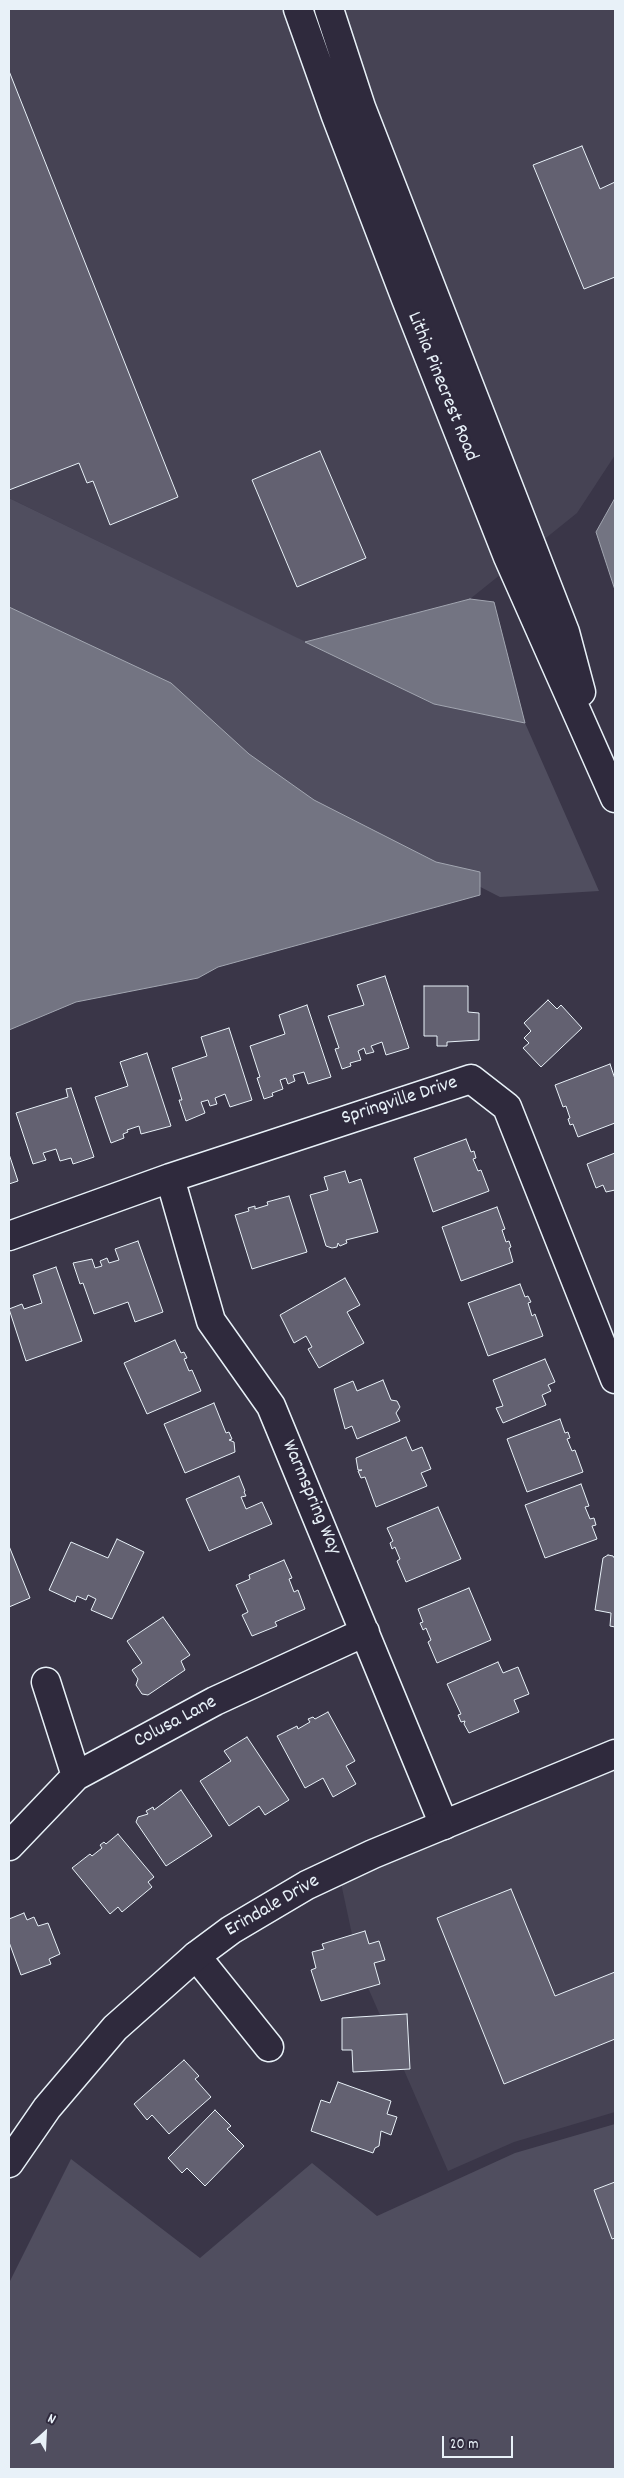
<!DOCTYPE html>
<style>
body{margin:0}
#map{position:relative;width:624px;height:2478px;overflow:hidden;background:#3a3648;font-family:Dekko,sans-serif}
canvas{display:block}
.frame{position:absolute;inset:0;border:10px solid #e8f1f8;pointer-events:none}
.north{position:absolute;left:20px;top:2408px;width:50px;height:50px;-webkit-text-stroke:4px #2f2a3d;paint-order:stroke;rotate:25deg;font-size:14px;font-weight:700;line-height:20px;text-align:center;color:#e8f1f8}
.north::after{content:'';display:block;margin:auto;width:18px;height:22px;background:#e8f1f8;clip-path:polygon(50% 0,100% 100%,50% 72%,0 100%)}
.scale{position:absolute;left:442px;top:2436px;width:71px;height:22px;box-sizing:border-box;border:2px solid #e8f1f8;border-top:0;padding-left:6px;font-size:15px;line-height:18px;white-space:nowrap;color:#e8f1f8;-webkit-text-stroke:4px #2f2a3d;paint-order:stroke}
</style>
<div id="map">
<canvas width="624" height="2478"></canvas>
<div class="frame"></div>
<div class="north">N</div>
<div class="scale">20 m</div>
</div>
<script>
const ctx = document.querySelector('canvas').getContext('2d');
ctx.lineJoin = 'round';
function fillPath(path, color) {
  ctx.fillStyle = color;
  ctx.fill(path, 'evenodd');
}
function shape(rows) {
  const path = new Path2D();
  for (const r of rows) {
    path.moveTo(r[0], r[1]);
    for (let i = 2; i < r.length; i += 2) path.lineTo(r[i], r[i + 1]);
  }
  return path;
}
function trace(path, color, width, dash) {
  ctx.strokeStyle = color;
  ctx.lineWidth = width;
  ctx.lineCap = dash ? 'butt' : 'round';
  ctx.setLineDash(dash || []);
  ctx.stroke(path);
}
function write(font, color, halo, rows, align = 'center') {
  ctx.font = font + ' Dekko,sans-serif';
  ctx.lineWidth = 5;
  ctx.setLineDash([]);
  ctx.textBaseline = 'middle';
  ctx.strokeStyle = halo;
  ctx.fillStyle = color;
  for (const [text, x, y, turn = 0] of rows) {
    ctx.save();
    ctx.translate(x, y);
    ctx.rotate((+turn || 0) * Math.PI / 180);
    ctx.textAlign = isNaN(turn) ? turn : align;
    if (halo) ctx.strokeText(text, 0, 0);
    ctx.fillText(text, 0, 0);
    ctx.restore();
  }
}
const built = shape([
 [9,9,615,9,615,455,577,513,470,599,305,642,9,498],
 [615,1768,615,2112,514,2142,448,2171,359,1967,341,1883]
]);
const green = shape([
 [9,498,434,704,525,723,599,891,500,897,308,799,9,623],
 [615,2124,615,2469,9,2469,9,2283,71,2159,200,2258,312,2163,377,2216,515,2153]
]);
const water = shape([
 [615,498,615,590,596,532,615,498],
 [470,599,494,602,525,723,434,704,305,642,470,599],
 [9,607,171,683,249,754,314,800,436,862,480,872,480,895,218,967,198,978,76,1002,9,1030,9,607]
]);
const building = shape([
 [9,71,178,497,110,525,93,481,87,483,79,463,9,490,9,71],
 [582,146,600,189,615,182,615,277,584,289,533,165,582,146],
 [320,451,366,558,297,587,252,480,320,451],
 [385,976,409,1048,386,1055,382,1042,371,1046,374,1052,366,1054,364,1048,358,1051,361,1060,350,1063,351,1066,342,1069,335,1049,339,1048,328,1016,364,1005,357,985,385,976],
 [424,986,468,986,468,1012,479,1013,479,1040,447,1042,447,1046,437,1046,437,1036,424,1036,424,986],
 [548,1000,557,1009,561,1005,582,1028,541,1067,523,1048,529,1043,524,1038,531,1031,524,1023,548,1000],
 [307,1005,331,1077,308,1084,304,1072,293,1075,295,1081,288,1084,286,1078,280,1080,283,1089,272,1093,273,1096,264,1099,257,1078,260,1077,250,1046,285,1034,279,1015,307,1005],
 [229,1028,252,1100,230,1107,225,1094,215,1098,217,1104,210,1106,208,1100,201,1102,205,1113,186,1121,179,1100,182,1100,172,1068,207,1056,201,1037,229,1028],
 [147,1053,171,1126,141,1134,139,1126,127,1130,128,1132,123,1134,124,1138,111,1143,95,1097,128,1086,120,1062,147,1053],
 [610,1064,615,1079,615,1123,578,1137,573,1124,570,1125,568,1119,570,1118,566,1106,563,1107,555,1085,610,1064],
 [71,1088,94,1157,73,1164,71,1158,60,1161,56,1149,43,1153,46,1160,33,1164,16,1113,68,1097,66,1089,71,1088],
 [466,1139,471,1152,474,1151,476,1158,473,1159,478,1171,481,1170,489,1191,433,1212,414,1158,466,1139],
 [615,1153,615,1190,606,1192,603,1185,596,1188,587,1164,615,1153],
 [9,1154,18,1181,9,1184,9,1154],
 [345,1171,349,1183,361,1179,378,1232,346,1240,347,1243,340,1246,338,1243,337,1247,332,1248,326,1246,310,1195,328,1190,324,1177,345,1171],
 [289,1196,307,1252,252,1269,235,1215,249,1211,248,1208,255,1206,255,1209,268,1205,267,1202,289,1196],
 [497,1207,505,1229,502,1230,506,1242,509,1241,511,1247,509,1248,513,1262,461,1281,442,1227,497,1207],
 [138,1241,163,1312,135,1322,128,1302,94,1314,83,1283,80,1284,73,1263,92,1259,95,1268,102,1266,100,1261,107,1258,109,1263,119,1260,115,1249,138,1241],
 [56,1267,82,1341,26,1361,9,1309,22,1304,24,1309,42,1303,33,1275,56,1267],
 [345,1278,360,1305,347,1312,364,1343,319,1368,308,1349,312,1347,306,1336,294,1343,280,1315,345,1278],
 [520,1284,525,1297,528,1296,531,1302,528,1303,532,1316,535,1314,543,1336,488,1356,468,1303,520,1284],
 [175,1340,181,1353,184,1352,187,1358,184,1359,189,1371,192,1370,201,1391,147,1414,124,1363,175,1340],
 [545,1359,555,1382,548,1385,551,1391,542,1395,546,1405,503,1423,496,1408,503,1406,493,1380,545,1359],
 [383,1380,391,1400,397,1401,400,1407,396,1413,400,1421,357,1439,352,1426,345,1429,334,1389,353,1381,357,1391,383,1380],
 [214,1403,226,1433,229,1432,232,1439,229,1440,234,1442,235,1452,185,1473,164,1424,214,1403],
 [560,1419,565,1433,568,1432,570,1438,567,1439,572,1451,575,1450,583,1472,527,1492,507,1439,560,1419],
 [406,1437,412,1451,422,1447,431,1469,421,1473,427,1486,376,1507,365,1477,361,1478,358,1471,362,1470,358,1470,356,1458,406,1437],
 [239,1476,245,1491,244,1492,246,1496,241,1497,246,1509,262,1502,272,1524,209,1551,186,1499,239,1476],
 [581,1484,589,1506,585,1507,590,1519,594,1518,596,1525,592,1526,597,1539,545,1558,525,1505,581,1484],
 [438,1507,461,1559,406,1582,397,1561,400,1559,395,1547,392,1549,390,1543,393,1541,387,1528,438,1507],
 [117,1539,144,1552,112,1619,91,1610,96,1599,88,1595,86,1600,77,1596,75,1602,49,1590,71,1542,108,1558,117,1539],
 [9,1546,30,1598,9,1607,9,1546],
 [608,1555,613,1556,615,1559,615,1627,610,1626,611,1613,595,1610,603,1558,608,1555],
 [284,1560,292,1578,289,1579,294,1592,298,1590,305,1609,275,1622,277,1626,252,1636,242,1615,248,1612,236,1585,250,1579,249,1575,284,1560],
 [469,1588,491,1640,437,1663,428,1642,431,1640,426,1628,423,1630,420,1623,423,1622,418,1609,469,1588],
 [163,1617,190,1655,181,1661,185,1670,148,1695,142,1694,136,1685,138,1679,132,1670,142,1663,127,1641,163,1617],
 [498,1662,503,1673,518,1667,529,1694,514,1700,519,1712,469,1733,464,1724,465,1721,461,1722,458,1715,461,1714,447,1684,498,1662],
 [328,1712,355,1761,346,1766,356,1784,333,1797,323,1778,305,1788,277,1736,297,1726,298,1729,310,1722,308,1719,313,1717,315,1719,328,1712],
 [247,1737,289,1800,265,1815,259,1806,229,1826,200,1781,231,1761,224,1751,247,1737],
 [181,1790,212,1836,166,1866,136,1822,138,1817,148,1814,146,1811,153,1807,154,1810,181,1790],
 [118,1834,154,1877,148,1882,152,1887,122,1912,118,1907,110,1914,72,1868,90,1854,92,1856,102,1848,100,1845,104,1842,106,1844,118,1834],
 [511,1889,555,1996,615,1972,615,2039,504,2084,437,1918,511,1889],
 [24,1913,27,1920,34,1917,38,1926,48,1923,60,1954,49,1959,51,1964,21,1975,9,1942,9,1919,24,1913],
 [365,1931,369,1944,379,1941,385,1960,374,1963,380,1984,321,2001,311,1970,316,1968,312,1952,324,1949,322,1944,365,1931],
 [407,2014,410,2069,353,2072,352,2050,342,2050,342,2018,407,2014],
 [184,2060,199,2076,195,2079,211,2097,169,2134,152,2115,147,2120,134,2104,184,2060],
 [338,2082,391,2101,387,2114,397,2117,391,2135,381,2131,379,2146,375,2148,373,2153,311,2131,321,2100,330,2103,338,2082],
 [215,2110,231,2126,227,2129,244,2146,205,2186,187,2168,182,2173,168,2158,215,2110],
 [615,2182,615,2238,612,2239,594,2190,615,2182]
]);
const minor = shape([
 [170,1178,211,1321,271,1406,444,1825],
 [9,1236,170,1178,471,1079,507,1107,615,1379],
 [46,1682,76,1776],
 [9,1846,76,1776,215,1701,365,1632],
 [196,1956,269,2047]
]);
const tertiary = shape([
 [9,2163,47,2108,115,2028,196,1956,231,1930,307,1885,373,1854,615,1754]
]);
const secondary = shape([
 [298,9,336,116,406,299,508,557,615,798],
 [329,9,361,107,565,632,581,692]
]);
const streetNames = [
 ["Lithia Pinecrest Road",441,387,68],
 ["Springville Drive",400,1102,-18],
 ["Warmspring Way",310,1498,67],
 ["Colusa Lane",176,1723,-28],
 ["Erindale Drive",273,1907,-30]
];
fillPath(built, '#464354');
fillPath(green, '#504e5f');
fillPath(water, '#737482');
trace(water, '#a2a6b1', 1);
fillPath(building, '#636171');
trace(building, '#e8f1f8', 1);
trace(minor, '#e8f1f8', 31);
trace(tertiary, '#e8f1f8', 31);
trace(secondary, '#e8f1f8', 31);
trace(minor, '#2f2a3d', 28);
trace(tertiary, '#2f2a3d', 28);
trace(secondary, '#2f2a3d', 28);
write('20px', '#e8f1f8', '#2f2a3d', streetNames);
</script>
